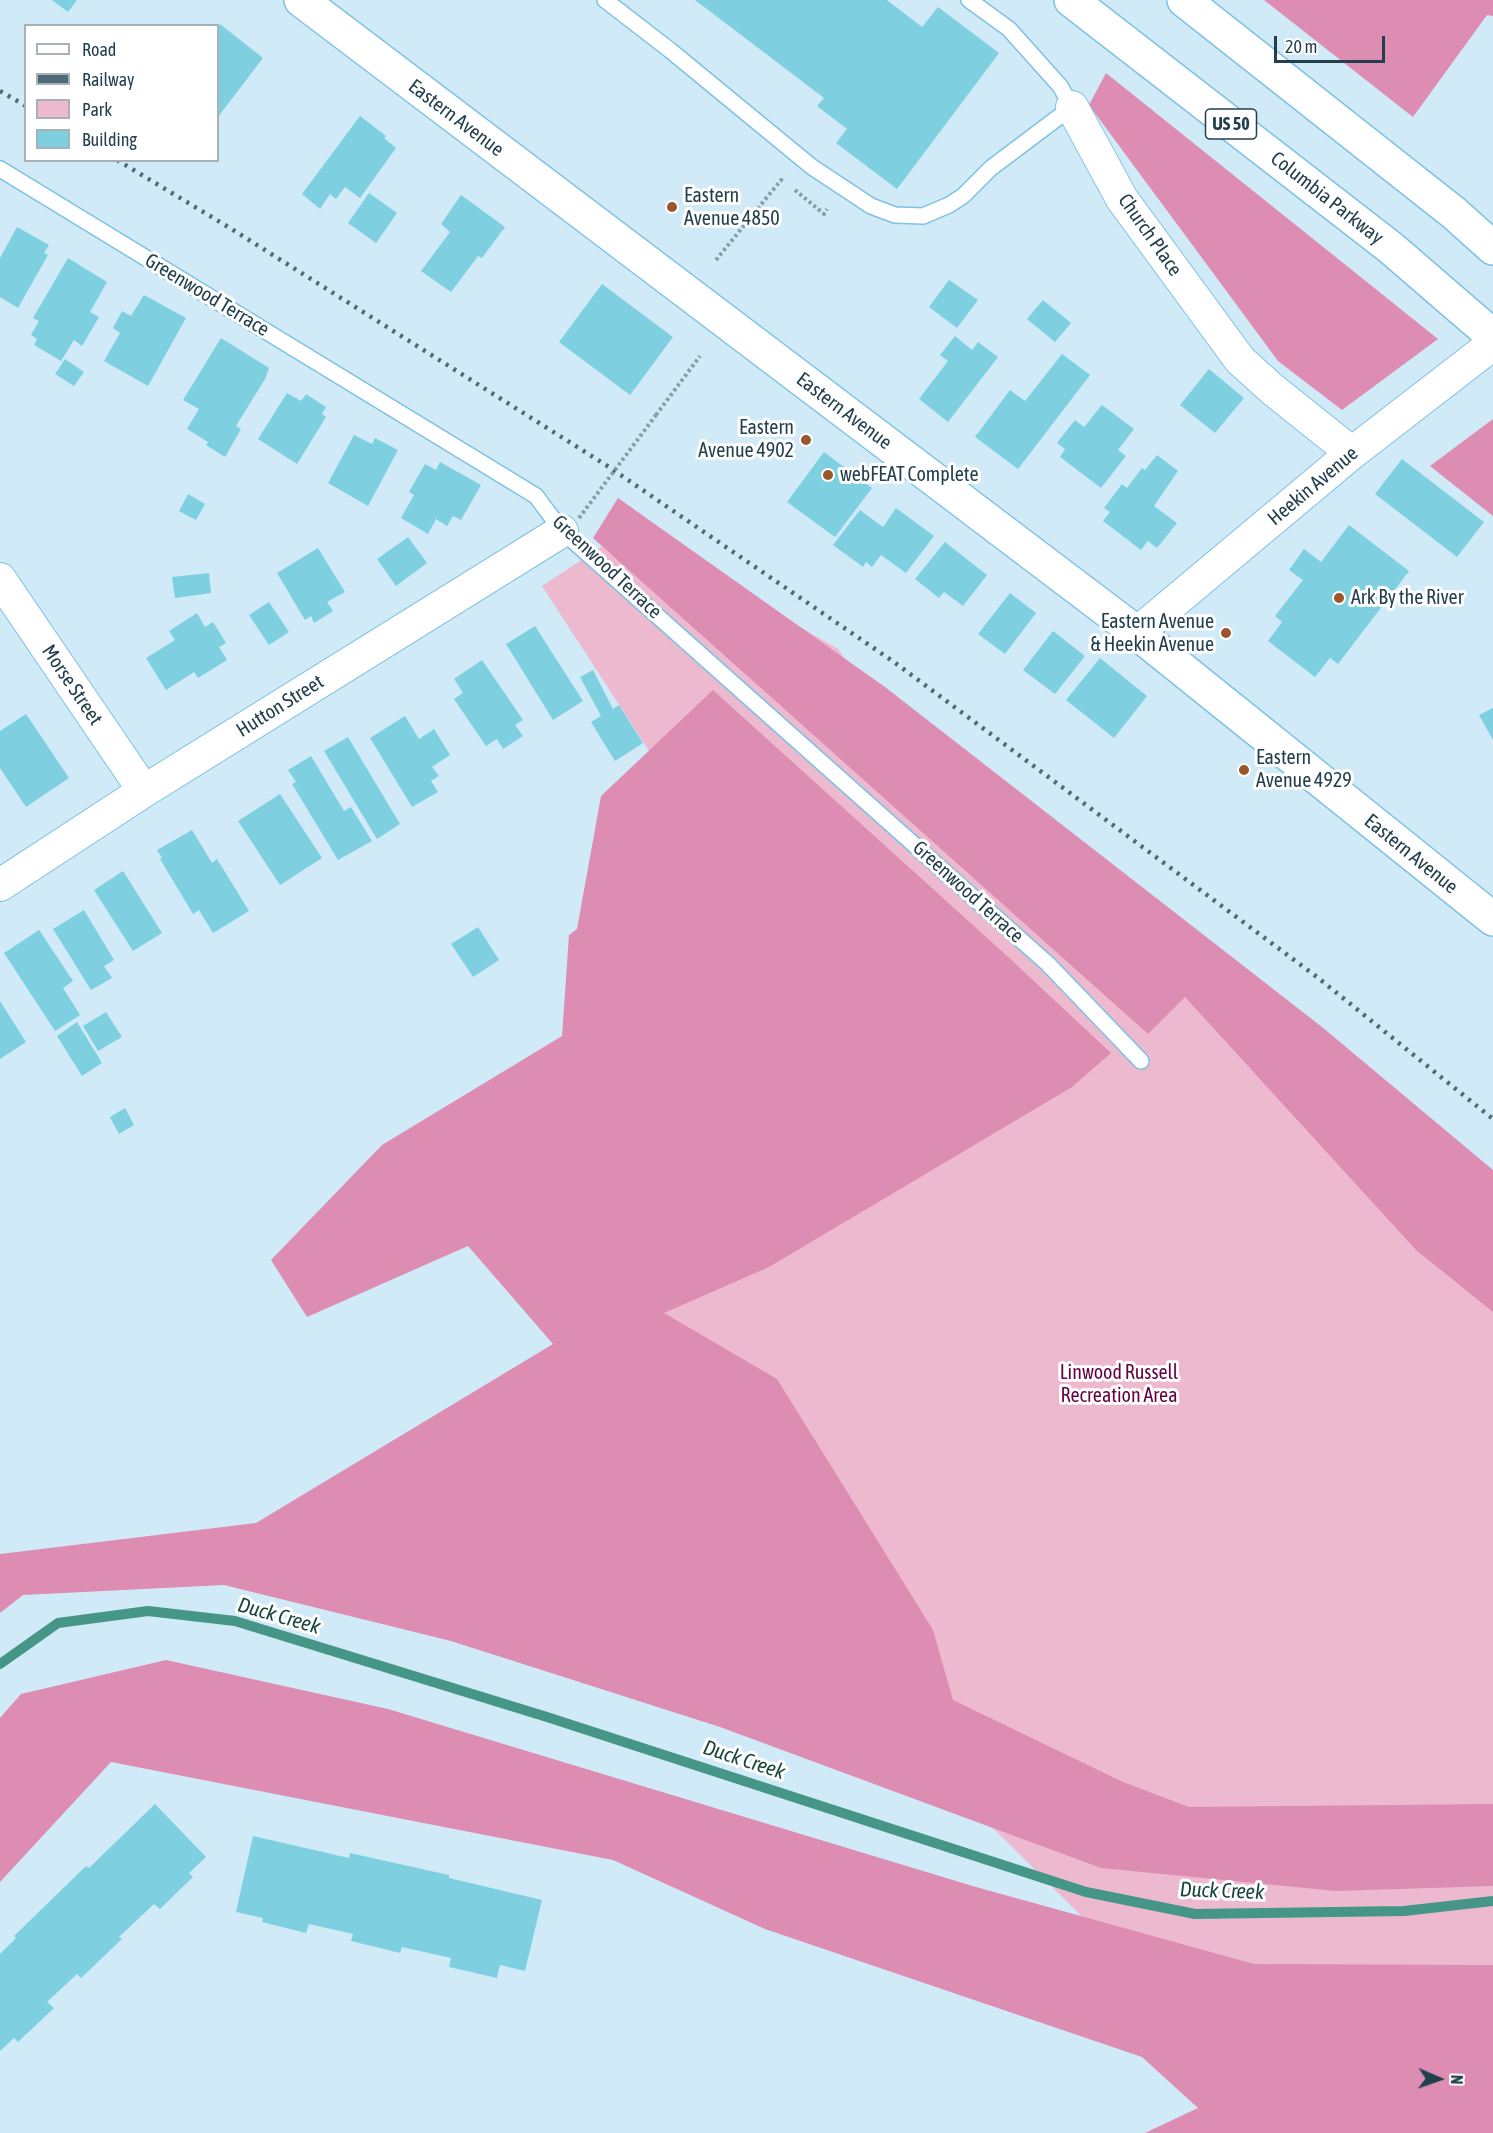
<!DOCTYPE html>
<style>
body{margin:0}
#map{position:relative;width:1493px;height:2133px;overflow:hidden;background:#d0eaf8;font-family:"Asap Condensed",sans-serif}
canvas{display:block}
.legend{position:absolute;left:24px;top:24px;width:195px;height:138px;box-sizing:border-box;background:#fff;border:2px solid #a7b2b8;margin:0;padding:8px 10px;list-style:none;font-size:18px;color:#233f4d}
.legend li{display:flex;align-items:center;gap:12px;height:30px}
.legend b{width:30px;border:2px solid #a7b2b8}
.north{position:absolute;left:1409px;top:2049px;width:60px;height:60px;-webkit-text-stroke:4px #fff;paint-order:stroke;rotate:92deg;font-size:16px;font-weight:700;line-height:24px;text-align:center;color:#233f4d}
.north::after{content:'';display:block;margin:auto;width:21px;height:27px;background:#233f4d;clip-path:polygon(50% 0,100% 100%,50% 72%,0 100%)}
.scale{position:absolute;left:1274px;top:36px;width:111px;height:27px;box-sizing:border-box;border:3px solid #233f4d;border-top:0;padding-left:8px;font-size:18px;line-height:21px;white-space:nowrap;color:#233f4d;-webkit-text-stroke:4px #fff;paint-order:stroke}
</style>
<div id="map">
<canvas width="1493" height="2133"></canvas>
<ul class="legend">
<li><b style="height:8px;background:#fff"></b>Road</li>
<li><b style="height:8px;background:#4e6977"></b>Railway</li>
<li><b style="height:16px;background:#edb9cf"></b>Park</li>
<li><b style="height:16px;background:#7ed0e0"></b>Building</li>
</ul>
<div class="north">N</div>
<div class="scale">20 m</div>
</div>
<script>
const ctx = document.querySelector('canvas').getContext('2d');
ctx.lineJoin = 'round';
function fillPath(path, color) {
  ctx.fillStyle = color;
  ctx.fill(path, 'evenodd');
}
function shape(rows) {
  const path = new Path2D();
  for (const r of rows) {
    path.moveTo(r[0], r[1]);
    for (let i = 2; i < r.length; i += 2) path.lineTo(r[i], r[i + 1]);
  }
  return path;
}
function trace(path, color, width, dash) {
  ctx.strokeStyle = color;
  ctx.lineWidth = width;
  ctx.lineCap = dash ? 'butt' : 'round';
  ctx.setLineDash(dash || []);
  ctx.stroke(path);
}
function write(font, color, halo, rows, align = 'center') {
  ctx.font = font + ' "Asap Condensed",sans-serif';
  ctx.lineWidth = 6;
  ctx.setLineDash([]);
  ctx.textBaseline = 'middle';
  ctx.strokeStyle = halo;
  ctx.fillStyle = color;
  for (const [text, x, y, turn = 0] of rows) {
    ctx.save();
    ctx.translate(x, y);
    ctx.rotate((+turn || 0) * Math.PI / 180);
    ctx.textAlign = isNaN(turn) ? turn : align;
    if (halo) ctx.strokeText(text, 0, 0);
    ctx.fillText(text, 0, 0);
    ctx.restore();
  }
}
const green = shape([
 [630,528,838,649,935,796,1493,1213,1493,2123,1299,2133,949,1784,487,1154,766,931,542,586]
]);
const forest = shape([
 [1264,0,1493,0,1493,16,1487,15,1413,117],
 [1106,73,1438,339,1342,410,1278,361,1089,105],
 [1493,419,1493,516,1430,466],
 [618,498,885,687,1322,1027,1493,1170,1493,1312,1416,1250,1185,997,1148,1034,593,538],
 [713,690,1006,955,1111,1053,1072,1087,769,1267,664,1313,777,1379,933,1630,953,1700,1123,1782,1189,1807,1493,1804,1493,1886,1336,1891,1101,1868,720,1727,451,1641,224,1585,23,1595,0,1613,0,1554,256,1523,553,1344,468,1246,307,1317,271,1260,382,1145,562,1036,569,935,577,929,601,796],
 [166,1660,388,1709,976,1887,1254,1964,1493,1965,1493,2133,1145,2133,1198,2108,1142,2057,765,1929,613,1860,111,1762,0,1882,0,1718,21,1694]
]);
const stream = shape([
 [0,1664,58,1623,148,1611,235,1621,547,1717,1086,1892,1195,1914,1404,1911,1493,1901]
]);
const building = shape([
 [52,0,77,0,68,12],
 [695,0,887,0,922,27,938,7,999,53,897,189,836,143,847,129,817,106,824,98],
 [220,24,263,58,218,117,218,28],
 [360,116,386,136,384,138,396,148,360,198,345,187,336,199,330,194,320,209,302,194],
 [369,193,397,213,376,243,348,223],
 [461,195,505,227,482,258,478,256,451,292,421,271,450,232,441,224],
 [17,227,49,245,44,253,48,255,18,308,0,297,0,258],
 [68,258,107,282,90,312,99,317,82,346,74,340,61,361,34,345,37,339,31,335,39,321,33,318],
 [949,280,978,300,957,328,929,307],
 [602,284,673,337,630,395,559,342],
 [144,295,186,318,148,386,104,361,120,333,113,328,122,311,131,316],
 [1043,300,1071,323,1055,342,1027,319],
 [955,336,972,350,978,342,998,357,948,422,919,399,948,361,940,355],
 [221,338,269,368,265,379,236,426,241,429,225,457,206,445,208,442,187,429,199,409,183,400],
 [1062,354,1090,375,1018,469,975,437,1010,390,1025,401],
 [65,359,84,372,74,386,55,374],
 [1209,369,1244,398,1215,433,1180,405],
 [287,393,301,401,306,394,326,407,322,414,326,417,297,464,258,439],
 [1102,405,1134,429,1118,450,1126,456,1101,488,1060,457,1065,449,1057,443,1075,420,1084,427],
 [354,435,372,444,375,438,398,450,368,506,328,483],
 [824,452,872,488,835,537,787,502],
 [1157,455,1178,471,1154,506,1177,523,1157,548,1148,541,1141,550,1103,521,1110,512,1104,508,1122,484,1127,488,1142,468,1145,470],
 [1402,459,1484,522,1457,557,1375,494],
 [440,462,481,485,461,520,453,516,447,526,436,519,428,534,401,518,414,495,409,492,425,464,436,470],
 [188,494,205,504,196,520,179,511],
 [896,508,934,536,906,573,881,555,872,567,866,562,863,567,833,545,860,510,883,527],
 [1349,525,1409,571,1338,664,1330,658,1315,677,1268,641,1282,622,1275,616,1303,580,1289,570,1304,549,1321,562],
 [408,537,427,563,396,586,377,559],
 [945,542,987,575,963,606,944,592,939,598,915,579],
 [318,548,345,592,327,602,333,611,314,623,311,616,305,620,277,573],
 [209,573,211,593,175,598,172,577],
 [1010,593,1036,613,1005,654,978,634],
 [269,602,289,632,269,645,249,615],
 [197,613,205,627,213,622,226,643,219,647,227,660,198,678,194,672,166,690,146,658,175,640,169,631],
 [535,626,583,701,553,720,506,644],
 [1053,631,1085,656,1055,694,1023,670],
 [1100,658,1147,696,1114,738,1066,700],
 [482,660,523,720,515,725,523,736,503,749,497,739,486,746,454,699,463,693,454,679],
 [593,670,613,709,619,705,643,743,615,761,591,722,601,716,580,677],
 [1493,708,1493,740,1479,715],
 [26,714,69,778,26,807,0,768,0,731],
 [405,716,419,739,434,729,450,755,432,767,439,776,431,781,438,792,412,807,370,738],
 [348,737,400,824,377,839,324,751],
 [311,756,344,811,351,807,372,841,338,860,292,784,296,782,288,770],
 [280,794,322,858,280,885,238,821],
 [192,830,212,863,217,859,249,911,213,933,199,910,193,914,160,859,162,858,157,850],
 [123,871,162,933,133,951,94,890],
 [84,910,114,960,104,966,112,978,91,990,53,929],
 [478,927,499,960,473,977,451,944],
 [39,930,73,981,63,988,80,1015,55,1031,4,953],
 [0,1001,26,1042,0,1059],
 [106,1012,122,1037,98,1051,83,1026],
 [77,1022,102,1063,82,1076,57,1036],
 [125,1108,134,1125,119,1134,110,1117],
 [155,1804,206,1857,189,1873,193,1877,160,1909,154,1904,119,1937,122,1939,81,1978,77,1974,47,2002,54,2008,18,2042,14,2038,0,2051,0,1954,16,1938,14,1936,86,1866,89,1868],
 [253,1836,349,1858,350,1853,449,1875,449,1878,542,1900,525,1971,500,1965,497,1978,449,1967,451,1958,402,1947,400,1953,351,1941,353,1934,309,1924,306,1933,262,1922,263,1918,236,1912]
]);
const path = shape([
 [795,190,824,214,827,209],
 [716,260,781,180,784,182],
 [656,415,700,356]
]);
const lane = shape([
 [605,0,671,51,812,167,871,206,895,215,923,216,949,205,963,196,991,168,1072,107,1060,86,1009,29,969,0],
 [0,169,536,496,562,531,1048,964,1141,1061]
]);
const street = shape([
 [1072,107,1122,199,1240,360,1272,389,1352,453],
 [0,579,144,791],
 [1137,633,1352,453,1493,344],
 [0,885,144,791,562,531]
]);
const primary = shape([
 [301,0,1137,633,1493,919]
]);
const highway = shape([
 [1071,0,1391,248,1493,336],
 [1184,0,1454,213,1493,248]
]);
const rail = shape([
 [0,91,26,106],
 [117,160,230,228,609,467,894,662,1317,977,1493,1119]
]);
const pathBridge = shape([
 [579,518,656,415]
]);
const markers = [
 [672,207,6,"#9b5629"],
 [806,440,6,"#9b5629"],
 [828,475,6,"#9b5629"],
 [1339,598,6,"#9b5629"],
 [1226,633,6,"#9b5629"],
 [1244,770,6,"#9b5629"]
];
const shields = [
 [1231,124,51]
];
const shieldNames = [
 ["US 50",1231,124]
];
const streetNames = [
 ["Eastern Avenue",456,118,37],
 ["Columbia Parkway",1327,198,38],
 ["Church Place",1150,235,55],
 ["Greenwood Terrace",207,295,31],
 ["Eastern Avenue",844,411,37],
 ["Heekin Avenue",1313,486,-40],
 ["Greenwood Terrace",607,567,43],
 ["Morse Street",72,685,56],
 ["Hutton Street",280,706,-32],
 ["Eastern Avenue",1411,854,39],
 ["Greenwood Terrace",968,892,42]
];
const poiNames = [
 ["Eastern",684,196],
 ["Avenue 4850",684,219],
 ["Eastern",794,428,"right"],
 ["Avenue 4902",794,451,"right"],
 ["webFEAT Complete",840,475],
 ["Ark By the River",1351,598],
 ["Eastern Avenue",1214,622,"right"],
 ["& Heekin Avenue",1214,645,"right"],
 ["Eastern",1256,758],
 ["Avenue 4929",1256,781]
];
const parkNames = [
 ["Linwood Russell",1119,1373],
 ["Recreation Area",1119,1396]
];
const waterNames = [
 ["Duck Creek",279,1616,16],
 ["Duck Creek",744,1760,18],
 ["Duck Creek",1222,1891,2]
];
fillPath(green, '#edb9cf');
fillPath(forest, '#de8db2');
trace(stream, '#459686', 10);
fillPath(building, '#7ed0e0');
trace(lane, '#7ec1e3', 18);
trace(street, '#7ec1e3', 34);
trace(primary, '#7ec1e3', 36);
trace(highway, '#7ec1e3', 36);
trace(path, '#839eac', 4, [3, 3]);
trace(lane, '#fff', 15);
trace(street, '#fff', 32);
trace(primary, '#fff', 33);
trace(highway, '#fff', 33);
trace(rail, '#4e6977', 4.5, [3, 6]);
trace(pathBridge, '#839eac', 4, [3, 3]);
for (const [x, y, r, color] of markers) {
  const dot = new Path2D();
  dot.arc(x, y, r, 0, 2 * Math.PI);
  ctx.fillStyle = color;
  ctx.fill(dot);
  trace(dot, '#fff', 2);
}
for (const [x, y, w] of shields) {
  const box = new Path2D();
  box.roundRect(x - w / 2, y - 15, w, 30, 4.5);
  ctx.fillStyle = '#fff';
  ctx.fill(box);
  trace(box, '#233f4d', 1.5);
}
write('bold 18px', '#233f4d', null, shieldNames);
write('20px', '#233f4d', '#fff', streetNames);
write('20px', '#233f4d', '#fff', poiNames, 'left');
write('20px', '#65013f', '#fff', parkNames);
write('italic 21px', '#184639', '#fff', waterNames);
</script>
